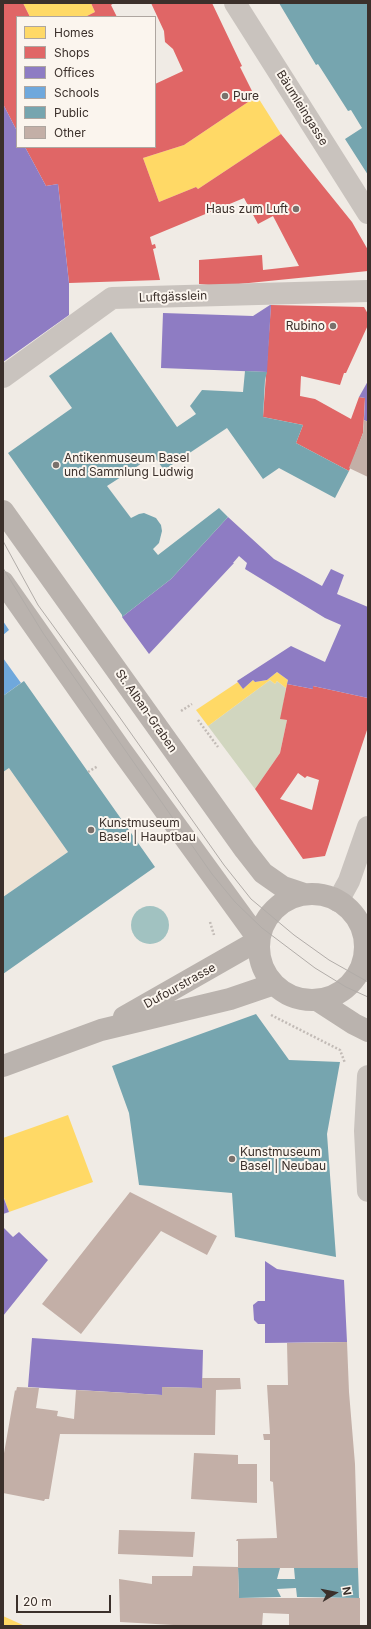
<!DOCTYPE html>
<meta charset="utf-8">
<style>
body{margin:0}
#map{position:relative;width:371px;height:1629px;overflow:hidden;background:#f0ebe5;font-family:Inter,sans-serif}
canvas{display:block}
.frame{position:absolute;inset:0;border:4px solid #3b302b;pointer-events:none}
.legend{position:absolute;left:16px;top:16px;width:140px;height:132px;box-sizing:border-box;background:#fbf5ee;border:1px solid #aea6a0;margin:0;padding:5px 7px;list-style:none;font-size:12px;color:#3b302b}
.legend li{display:flex;align-items:center;gap:8px;height:20px}
.legend b{width:20px;border:1px solid #aea6a0}
.north{position:absolute;left:315px;top:1573px;width:40px;height:40px;-webkit-text-stroke:3px #fbf5ee;paint-order:stroke;rotate:80deg;font-size:11px;font-weight:700;line-height:16px;text-align:center;color:#3b302b}
.north::after{content:'';display:block;margin:auto;width:14px;height:18px;background:#3b302b;clip-path:polygon(50% 0,100% 100%,50% 72%,0 100%)}
.scale{position:absolute;left:16px;top:1595px;width:95px;height:18px;box-sizing:border-box;border:2px solid #3b302b;border-top:0;padding-left:5px;font-size:12px;line-height:14px;white-space:nowrap;color:#3b302b;-webkit-text-stroke:3px #fbf5ee;paint-order:stroke}
</style>
<div id="map">
<canvas width="371" height="1629"></canvas>
<div class="frame"></div>
<ul class="legend">
<li><b style="height:11px;background:#ffd966"></b>Homes</li>
<li><b style="height:11px;background:#e06666"></b>Shops</li>
<li><b style="height:11px;background:#8e7cc3"></b>Offices</li>
<li><b style="height:11px;background:#6fa8dc"></b>Schools</li>
<li><b style="height:11px;background:#76a5af"></b>Public</li>
<li><b style="height:11px;background:#c3afa7"></b>Other</li>
</ul>
<div class="north">N</div>
<div class="scale">20 m</div>
</div>
<script>
const ctx = document.querySelector('canvas').getContext('2d');
ctx.lineJoin = 'round';
function fillPath(path, color) {
  ctx.fillStyle = color;
  ctx.fill(path, 'evenodd');
}
function shape(rows) {
  const path = new Path2D();
  for (const r of rows) {
    if (r.length === 3) {
      path.moveTo(r[0] + r[2], r[1]);
      path.arc(r[0], r[1], r[2], 0, 2 * Math.PI);
      continue;
    }
    path.moveTo(r[0], r[1]);
    for (let i = 2; i < r.length; i += 2) path.lineTo(r[i], r[i + 1]);
  }
  return path;
}
function trace(path, color, width, dash) {
  ctx.strokeStyle = color;
  ctx.lineWidth = width;
  ctx.lineCap = dash ? 'butt' : 'round';
  ctx.setLineDash(dash || []);
  ctx.stroke(path);
}
function write(font, color, halo, rows, align = 'center') {
  ctx.font = font + ' Inter,sans-serif';
  ctx.lineWidth = 4;
  ctx.setLineDash([]);
  ctx.textBaseline = 'middle';
  ctx.strokeStyle = halo;
  ctx.fillStyle = color;
  for (const [text, x, y, turn = 0] of rows) {
    ctx.save();
    ctx.translate(x, y);
    ctx.rotate((+turn || 0) * Math.PI / 180);
    ctx.textAlign = isNaN(turn) ? turn : align;
    if (halo) ctx.strokeText(text, 0, 0);
    ctx.fillText(text, 0, 0);
    ctx.restore();
  }
}
const green = shape([
 [270,680,275,684,277,681,286,688,281,719,287,720,280,753,255,789,208,726]
]);
const plaza = shape([
 [9,768,68,852,3,897,3,772]
]);
const water = shape([
 [150,925,19]
]);
const homes = shape([
 [23,3,91,3,95,12,85,17,30,17],
 [257,96,281,134,198,189,196,187,159,202,143,158,184,145],
 [277,672,288,680,286,688,277,681,275,684,270,680,208,726,196,710,238,682,243,689,253,680,255,682,267,680],
 [68,1115,93,1182,9,1212,3,1195,3,1138],
 [3,1616,25,1626,3,1626]
]);
const shops = shape([
 [3,3,23,3,30,17,17,17,17,131,3,104],
 [91,3,114,3,111,5,117,17,85,17,95,12],
 [151,3,212,3,242,66,240,67,254,95,256,94,257,96,184,145,143,158,159,202,196,187,198,189,281,134,352,222,368,250,368,271,219,286,199,284,199,260,262,255,263,270,299,266,273,216,258,224,244,198,150,237,152,245,155,244,156,248,153,249,160,280,69,283,58,184,46,186,25,147,155,147,155,84,183,71,173,49,165,42,164,31],
 [271,305,364,307,368,314,368,325,346,373,344,373,340,385,301,376,300,396,315,399,351,419,359,397,365,398,363,433,349,471,296,443,303,425,263,417],
 [287,684,313,689,313,686,368,698,368,727,325,856,303,859,255,789,280,753,287,720,280,719],
 [298,773,305,778,307,776,319,780,312,810,280,799]
]);
const offices = shape([
 [3,104,17,131,17,147,25,147,46,186,58,184,69,283,69,315,3,362],
 [270,305,271,305,267,372,161,368,163,313,253,316],
 [368,381,368,422,364,420,365,398,359,397],
 [228,517,274,559,322,586,331,569,344,575,337,594,368,607,368,698,313,686,313,689,287,684,288,680,277,672,267,680,255,682,253,680,243,689,237,681,291,646,325,662,341,625,325,618,245,569,247,563,239,556,233,563,234,563,149,654,122,617,171,579],
 [3,1196,9,1212,3,1214],
 [3,1227,13,1237,19,1232,48,1260,3,1316],
 [265,1261,277,1269,344,1280,347,1342,265,1343,265,1324,258,1324,254,1320,253,1305,258,1301,265,1301],
 [32,1338,203,1350,202,1388,162,1387,162,1395,28,1387]
]);
const schools = shape([
 [3,621,9,630,3,635],
 [3,658,21,683,3,696]
]);
const public = shape([
 [279,3,368,3,368,175,345,139,362,128,351,110,348,111,318,64,316,65],
 [111,332,177,427,196,414,190,406,202,390,243,392,245,371,267,372,265,380,263,417,303,425,296,443,349,471,335,498,279,468,263,479,227,428,164,470,153,455,121,478,121,477,107,486,131,518,139,514,144,513,156,518,161,525,162,531,159,543,153,549,158,555,219,508,228,517,171,579,122,617,122,615,8,453,72,408,49,376],
 [24,681,155,867,3,974,3,897,68,852,9,768,3,772,3,696],
 [256,1014,289,1060,340,1062,327,1134,336,1257,235,1237,232,1193,139,1185,129,1113,112,1066],
 [238,1568,280,1568,277,1579,295,1579,294,1568,358,1568,359,1598,297,1597,296,1588,277,1589,281,1597,239,1598]
]);
const building = shape([
 [364,420,368,422,368,477,349,468,363,433],
 [130,1192,217,1236,207,1255,161,1231,81,1334,42,1304],
 [347,1342,349,1392,355,1464,358,1568,238,1568,238,1541,236,1541,237,1539,277,1538,273,1482,270,1481,270,1440,264,1440,263,1434,270,1434,267,1385,288,1385,287,1343],
 [202,1378,240,1378,241,1389,216,1390,215,1435,60,1434,49,1499,45,1499,44,1501,3,1493,3,1459,15,1390,16,1391,17,1387,39,1388,36,1408,58,1411,57,1416,74,1419,76,1390,162,1395,162,1387,202,1388],
 [194,1453,238,1455,238,1464,257,1464,257,1503,191,1499],
 [119,1530,195,1532,193,1557,118,1554],
 [193,1566,238,1567,239,1598,360,1598,360,1626,289,1626,289,1614,263,1613,262,1626,191,1626,120,1622,119,1579,152,1584,152,1576,192,1576]
]);
const path = shape([
 [181,711,192,704],
 [198,720,218,747],
 [88,772,98,766],
 [210,922,214,935],
 [271,1015,340,1050,345,1063]
]);
const street = shape([
 [235,3,368,213],
 [3,377,112,298,368,291],
 [338,901,349,881,368,827],
 [368,1076,365,1131,368,1191]
]);
const secondary = shape([
 [3,511,245,850,263,873,283,887,304,894],
 [3,582,121,750,259,940],
 [312,947,53],
 [317,1000,354,1024,368,1031],
 [124,1017,259,940],
 [3,1066,101,1030,230,999,274,984]
]);
const tram = shape([
 [3,541,38,605,118,715,224,865,251,899,294,935,329,960,368,982],
 [3,568,43,633,212,874,235,902,262,928,315,968,346,987,368,997]
]);
const markers = [
 [225,96,4,"#7a716c"],
 [296,209,4,"#7a716c"],
 [333,326,4,"#7a716c"],
 [56,465,4,"#7a716c"],
 [91,830,4,"#7a716c"],
 [232,1159,4,"#7a716c"]
];
const poiNames = [
 ["Pure",233,96],
 ["Haus zum Luft",288,209,"right"],
 ["Rubino",325,326,"right"],
 ["Antikenmuseum Basel",64,458],
 ["und Sammlung Ludwig",64,472],
 ["Kunstmuseum",99,823],
 ["Basel | Hauptbau",99,837],
 ["Kunstmuseum",240,1152],
 ["Basel | Neubau",240,1166]
];
const streetNames = [
 ["Bäumleingasse",302,108,58],
 ["Luftgässlein",173,297,-2],
 ["St. Alban-Graben",146,711,55],
 ["Dufourstrasse",180,986,-29]
];
fillPath(green, '#d1d6bf');
fillPath(plaza, '#eee3d5');
fillPath(water, '#a1c2c1');
fillPath(homes, '#ffd966');
fillPath(shops, '#e06666');
fillPath(offices, '#8e7cc3');
fillPath(schools, '#6fa8dc');
fillPath(public, '#76a5af');
fillPath(building, '#c3afa7');
trace(path, '#c2bbb6', 2.5, [2, 2]);
trace(street, '#c9c3be', 22);
trace(secondary, '#bab3ae', 22);
trace(tram, '#b1aca8', 1);
for (const [x, y, r, color] of markers) {
  const dot = new Path2D();
  dot.arc(x, y, r, 0, 2 * Math.PI);
  ctx.fillStyle = color;
  ctx.fill(dot);
  trace(dot, '#fbf5ee', 1.5);
}
write('12px', '#3b302b', '#fbf5ee', poiNames, 'left');
write('12px', '#3b302b', '#fbf5ee', streetNames);
</script>
